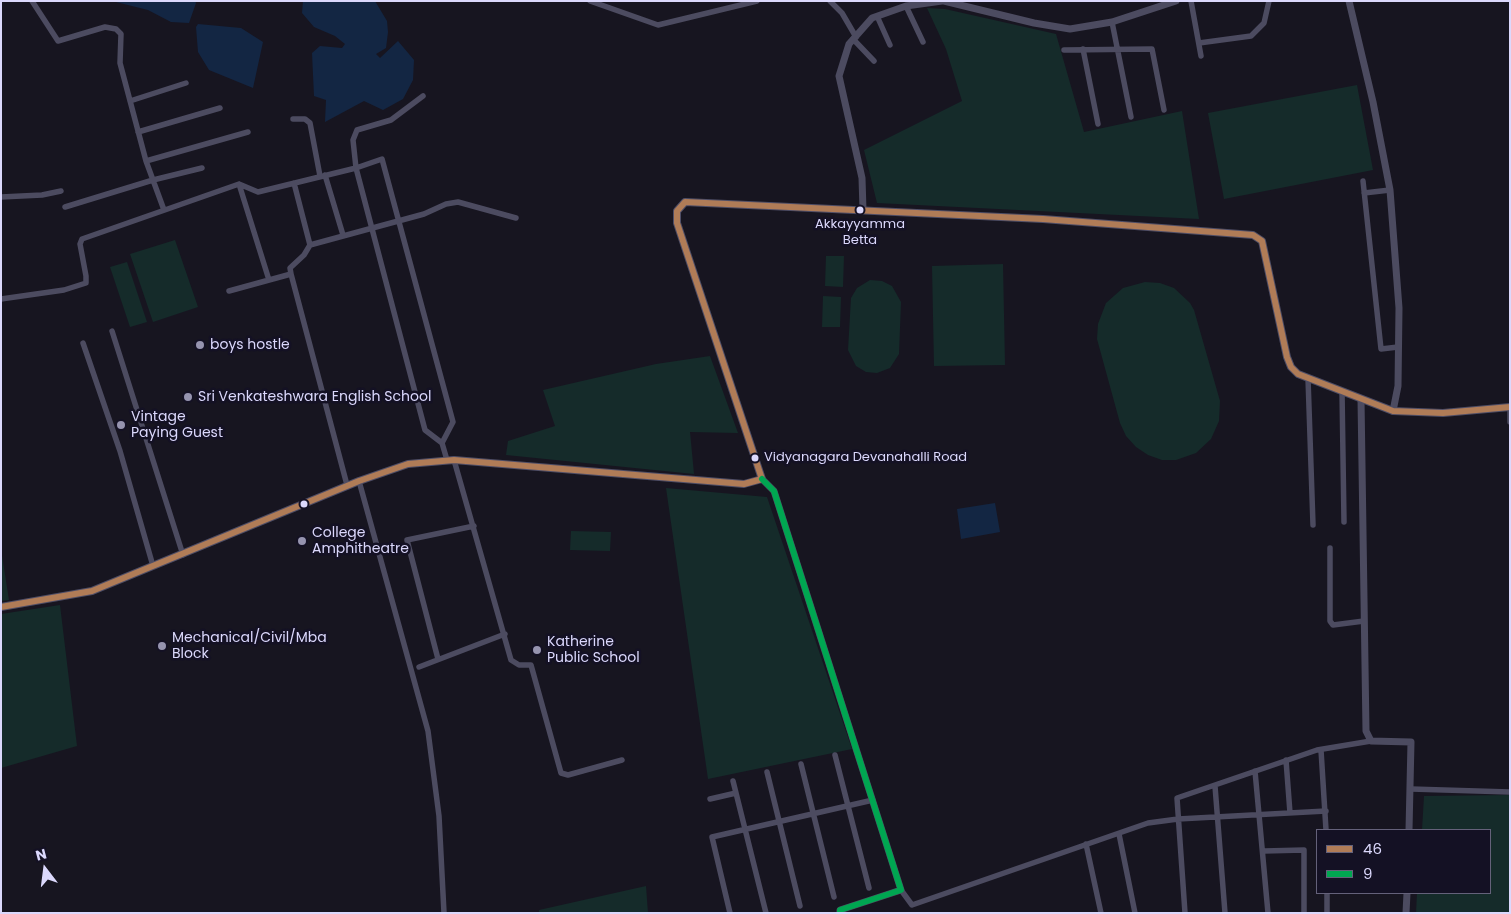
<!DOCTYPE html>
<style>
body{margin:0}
#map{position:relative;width:1511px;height:914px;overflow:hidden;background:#171520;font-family:Poppins,sans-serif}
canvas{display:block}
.frame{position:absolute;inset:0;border:2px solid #dbd8fc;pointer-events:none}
.legend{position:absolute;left:1316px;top:829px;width:175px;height:65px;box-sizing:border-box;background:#141124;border:1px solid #64617a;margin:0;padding:6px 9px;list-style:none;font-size:15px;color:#dbd8fc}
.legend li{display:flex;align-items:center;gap:10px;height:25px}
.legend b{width:25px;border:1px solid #64617a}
.north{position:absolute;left:20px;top:844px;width:50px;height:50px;-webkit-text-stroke:4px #141124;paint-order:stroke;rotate:345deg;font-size:14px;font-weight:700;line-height:20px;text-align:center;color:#dbd8fc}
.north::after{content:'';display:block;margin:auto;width:18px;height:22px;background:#dbd8fc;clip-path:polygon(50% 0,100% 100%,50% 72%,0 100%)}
</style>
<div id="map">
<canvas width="1511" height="914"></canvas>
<div class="frame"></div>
<ul class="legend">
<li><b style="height:6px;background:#b07c57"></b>46</li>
<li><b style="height:6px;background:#00a651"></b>9</li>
</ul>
<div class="north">N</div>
</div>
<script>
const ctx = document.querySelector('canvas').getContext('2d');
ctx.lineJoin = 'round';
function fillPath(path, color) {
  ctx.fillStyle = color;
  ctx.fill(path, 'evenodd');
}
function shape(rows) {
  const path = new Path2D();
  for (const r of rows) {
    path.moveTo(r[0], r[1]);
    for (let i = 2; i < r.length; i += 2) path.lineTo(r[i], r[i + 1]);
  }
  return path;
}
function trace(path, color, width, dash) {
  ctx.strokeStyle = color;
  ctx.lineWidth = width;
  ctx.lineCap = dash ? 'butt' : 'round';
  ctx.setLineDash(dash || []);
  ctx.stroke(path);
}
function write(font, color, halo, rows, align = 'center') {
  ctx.font = font + ' Poppins,sans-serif';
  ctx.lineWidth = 5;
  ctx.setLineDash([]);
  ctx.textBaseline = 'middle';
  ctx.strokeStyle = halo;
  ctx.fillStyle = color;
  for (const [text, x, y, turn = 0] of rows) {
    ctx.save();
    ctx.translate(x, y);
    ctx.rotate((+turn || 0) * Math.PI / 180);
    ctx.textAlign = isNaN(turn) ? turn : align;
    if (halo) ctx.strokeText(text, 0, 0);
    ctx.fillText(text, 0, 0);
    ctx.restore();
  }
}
const green = shape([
 [927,8,945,9,1056,34,1084,132,1182,111,1199,219,877,203,864,150,962,101,946,49],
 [1357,85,1373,170,1224,199,1208,113],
 [175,240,198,307,153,322,130,254],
 [826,256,844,256,843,287,825,286],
 [127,262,147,322,130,327,110,267],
 [1003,264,1005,365,934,366,932,266],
 [870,280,882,281,892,286,901,302,899,354,890,368,877,373,866,372,856,366,848,350,851,298,857,288],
 [1145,282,1160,283,1174,288,1190,303,1194,310,1220,401,1219,421,1211,439,1196,453,1176,460,1162,460,1148,455,1136,447,1126,436,1120,423,1097,339,1098,324,1106,303,1123,288],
 [823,296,841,297,840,327,822,327],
 [710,356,738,433,690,432,694,474,506,455,508,441,555,426,543,390,656,364],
 [666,488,767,497,852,749,708,779],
 [571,531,611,532,610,551,570,550],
 [1,549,9,600,1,601],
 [60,605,77,746,1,768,1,614],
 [1510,795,1510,913,1416,913,1417,893,1490,893,1490,830,1422,830,1424,796],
 [646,886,648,913,539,913,539,910]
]);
const water = shape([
 [112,1,195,1,196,3,189,23,171,22,148,10],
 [303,1,375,1,387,21,388,32,386,48,376,54,380,58,398,41,414,60,413,80,403,99,383,110,364,101,325,122,326,100,314,96,312,53,320,46,342,48,345,44,335,36,314,27,302,13],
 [198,24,241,28,263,42,253,88,209,70,198,52,196,27],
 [995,503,1000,532,961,539,957,509]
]);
const minor = shape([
 [32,1,58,41,105,27,116,29,121,34,120,63,146,161,164,210],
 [590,1,658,25,757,1],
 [830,1,842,13,856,37],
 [1191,1,1201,56],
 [906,6,923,42],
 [877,16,890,45],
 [1112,22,1131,117],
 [853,39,874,61],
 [1199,43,1251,36,1264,23,1269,1],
 [1083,49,1098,124],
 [1064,50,1152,49,1164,110],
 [423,96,391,120,357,130,353,140,356,168,382,159,453,422,442,443],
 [130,101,186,83],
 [293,119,305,119,310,123,320,176],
 [138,132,220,108],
 [146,161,248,132],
 [325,175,343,235],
 [1363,181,1381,349,1398,347],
 [294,183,310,245,304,255,290,268,291,274,347,485],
 [239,184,269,280],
 [1364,193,1390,190],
 [1,197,42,195,61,191],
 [65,207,153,180,202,168],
 [310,245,424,214,446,204,458,202,516,218],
 [229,291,291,274],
 [1,299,64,290,86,283,86,276,80,244,82,239,239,184,258,192,356,168,425,430,442,443,447,460],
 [112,331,183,555],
 [83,343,120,451,153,566],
 [1308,378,1313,525],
 [1342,391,1344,522],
 [1510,407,1510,422],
 [454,460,511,660,519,665,531,665,561,773,568,775,622,760],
 [359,481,428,731,439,816,444,913],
 [1330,548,1330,621,1333,625,1364,621],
 [438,659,407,540,474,526],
 [419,667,505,634],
 [1321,750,1326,830],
 [835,755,869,888],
 [1286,760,1290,813],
 [801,764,834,897],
 [1255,771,1268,913],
 [767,772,800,906],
 [733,781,766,913],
 [1215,786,1225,913],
 [1411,789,1510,792],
 [710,799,736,793],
 [1119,834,1135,913],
 [1086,844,1101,913],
 [1264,851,1304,850,1304,913],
 [901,890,912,905,1148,823,1178,819,1326,811],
 [1327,893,1327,913],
 [730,913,712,837,873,800],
 [1185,913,1177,798,1317,750,1371,741]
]);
const tertiary = shape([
 [944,1,1034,23,1070,29,1112,22,1176,1],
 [1349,1,1373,102,1390,190,1399,308,1398,386,1393,411],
 [863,210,862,178,839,76,849,44,872,18,906,6,942,1],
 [1361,399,1366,731,1371,741,1411,742,1409,830],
 [762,479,774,491,901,890,840,910,840,913],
 [1406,913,1407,893]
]);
const secondary = shape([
 [1,607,92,591,359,481,408,464,454,460,744,484,762,479,677,223,677,211,685,202,1043,219,1253,235,1262,241,1287,357,1291,367,1298,374,1393,411,1443,413,1510,407]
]);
const bus1 = shape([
 [1,607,92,591,359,481,408,464,454,460,744,484,762,479,677,223,677,211,685,202,1043,219,1253,235,1262,241,1287,357,1291,367,1298,374,1393,411,1443,413,1510,407]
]);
const bus2 = shape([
 [762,479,774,491,901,890,840,910,840,913]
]);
const markers = [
 [860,210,4.5,"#dbd8fc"],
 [200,345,5,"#9694af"],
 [188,397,5,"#9694af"],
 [121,425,5,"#9694af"],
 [755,458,4.5,"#dbd8fc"],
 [304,504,4.5,"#dbd8fc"],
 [302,541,5,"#9694af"],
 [162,646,5,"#9694af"],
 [537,650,5,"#9694af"]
];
const busNames = [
 ["Akkayyamma",860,225],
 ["Betta",860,241],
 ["Vidyanagara Devanahalli Road",764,458,"left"]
];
const poiNames = [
 ["boys hostle",210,345],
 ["Sri Venkateshwara English School",198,397],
 ["Vintage",131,417],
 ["Paying Guest",131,433],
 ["College",312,533],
 ["Amphitheatre",312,549],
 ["Mechanical/Civil/Mba",172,638],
 ["Block",172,654],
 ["Katherine",547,642],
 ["Public School",547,658]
];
fillPath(green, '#152b2a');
fillPath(water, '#132643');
trace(minor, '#4c4b60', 5.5);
trace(tertiary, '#4c4b60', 7);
trace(secondary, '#4f4e66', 8);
trace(bus1, '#b07c57', 6);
trace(bus2, '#00a651', 6);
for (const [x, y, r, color] of markers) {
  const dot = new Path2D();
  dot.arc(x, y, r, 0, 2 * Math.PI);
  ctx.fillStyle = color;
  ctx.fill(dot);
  trace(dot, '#141124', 2);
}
write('13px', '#dbd8fc', '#141124', busNames);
write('14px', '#dbd8fc', '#141124', poiNames, 'left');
</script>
